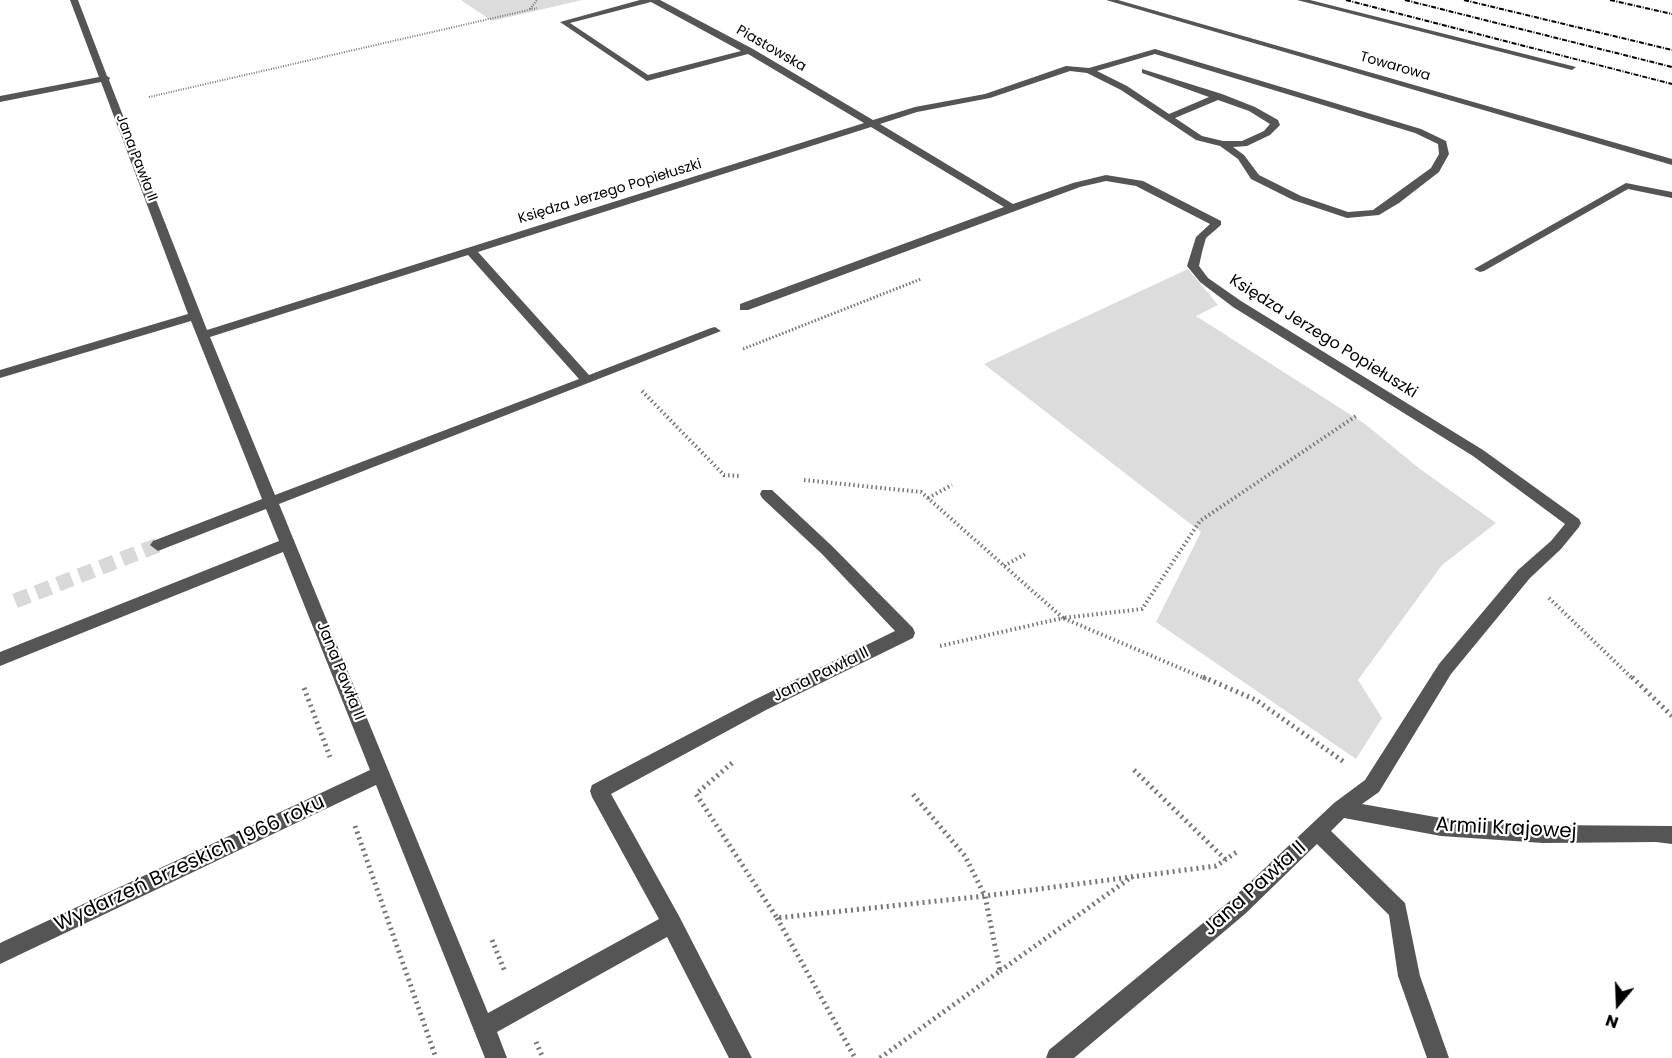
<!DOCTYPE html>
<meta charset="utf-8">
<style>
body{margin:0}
#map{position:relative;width:1672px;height:1058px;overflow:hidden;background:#fff;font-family:Poppins,sans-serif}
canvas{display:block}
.north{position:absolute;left:1588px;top:974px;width:60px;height:60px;-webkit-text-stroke:4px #fff;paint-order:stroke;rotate:199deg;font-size:16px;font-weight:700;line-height:24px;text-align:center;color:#000}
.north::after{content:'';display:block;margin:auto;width:21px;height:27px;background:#000;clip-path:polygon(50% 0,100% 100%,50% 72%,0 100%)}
</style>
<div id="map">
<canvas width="1672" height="1058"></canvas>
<div class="north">N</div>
</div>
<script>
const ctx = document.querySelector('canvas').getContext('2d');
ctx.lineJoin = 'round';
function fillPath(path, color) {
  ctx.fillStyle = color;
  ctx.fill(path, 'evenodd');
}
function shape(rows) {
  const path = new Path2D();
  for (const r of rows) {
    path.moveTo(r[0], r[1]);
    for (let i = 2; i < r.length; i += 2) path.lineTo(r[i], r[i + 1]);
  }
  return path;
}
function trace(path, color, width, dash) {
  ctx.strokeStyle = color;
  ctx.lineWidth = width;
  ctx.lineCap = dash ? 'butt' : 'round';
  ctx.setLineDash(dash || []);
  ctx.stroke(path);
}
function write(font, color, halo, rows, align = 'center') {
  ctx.font = font + ' Poppins,sans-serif';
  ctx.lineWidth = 4.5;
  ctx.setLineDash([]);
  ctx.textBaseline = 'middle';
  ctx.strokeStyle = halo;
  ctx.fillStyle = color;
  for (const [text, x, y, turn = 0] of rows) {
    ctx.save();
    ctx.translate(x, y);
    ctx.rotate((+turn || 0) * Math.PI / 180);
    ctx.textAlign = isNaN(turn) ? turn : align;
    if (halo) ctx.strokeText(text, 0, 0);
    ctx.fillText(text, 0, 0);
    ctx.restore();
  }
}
const green = shape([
 [461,0,582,0,492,21],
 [1188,269,1218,305,1196,316,1365,424,1420,469,1496,523,1442,565,1358,680,1382,718,1356,759,1156,622,1201,532,984,364]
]);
const minorTunnel = shape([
 [15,601,158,545]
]);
const pathFar3 = shape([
 [530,9,537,0],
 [149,97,537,8]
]);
const pathFar2 = shape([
 [743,349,921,279]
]);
const pathFar1 = shape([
 [642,391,724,475,740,476],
 [804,480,921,492,1063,618,940,646],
 [928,498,952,485],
 [1004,566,1027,553],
 [1549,598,1633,679],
 [1206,679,1063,618,1142,609,1200,521,1356,416]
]);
const path = shape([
 [1203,677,1256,700,1344,762],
 [1632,677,1672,716],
 [304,688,330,757],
 [732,763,696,794,777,918,985,896,1216,866,1238,851],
 [1134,770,1227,861],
 [355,826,436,1058],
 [777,918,855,1058],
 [492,940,505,972],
 [1000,971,1133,876],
 [536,1042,543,1058],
 [880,1058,1000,971,985,896,965,856,911,792]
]);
const minor = shape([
 [70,0,78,0,107,76,110,78,109,80,207,330,864,123,748,54,647,81,560,22,640,0,660,0,753,49,873,120,915,107,985,94,1066,66,1089,68,1155,49,1421,129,1446,141,1449,154,1439,172,1399,203,1379,215,1347,218,1293,200,1251,179,1238,159,1220,146,1196,140,1121,90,1087,73,1070,71,990,98,917,112,880,124,1013,204,1073,183,1106,175,1143,181,1221,221,1221,225,1206,238,1202,252,1199,266,1208,278,1241,301,1483,450,1579,519,1581,523,1579,527,1561,549,1530,578,1451,674,1379,792,1362,804,1441,818,1543,825,1672,826,1672,844,1656,842,1543,843,1441,836,1344,818,1331,831,1405,903,1420,976,1449,1058,1427,1058,1398,976,1389,915,1317,844,1245,914,1074,1058,1046,1058,1049,1050,1231,900,1334,803,1365,780,1439,664,1518,570,1551,541,1565,524,1473,456,1233,307,1200,282,1187,266,1196,237,1210,224,1136,186,1106,181,1080,187,748,310,740,310,740,304,1004,207,871,127,478,252,589,375,711,328,715,327,721,331,279,504,488,1013,659,919,592,797,590,791,592,785,754,700,895,631,822,554,762,498,760,494,762,490,772,490,832,546,913,628,915,633,913,638,766,710,611,794,679,916,752,1058,729,1058,667,937,497,1032,507,1058,485,1058,376,785,0,964,0,943,370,770,283,552,0,666,0,652,279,541,266,509,163,549,158,551,150,545,153,541,262,499,191,321,0,378,0,370,188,314,101,82,0,102,0,96,99,77,70,0],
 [651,2,741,51,648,75,570,23,651,2],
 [1155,54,1415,133,1438,144,1439,154,1431,168,1373,210,1348,212,1301,196,1259,175,1244,155,1233,147,1247,146,1270,135,1280,125,1278,120,1255,107,1222,94,1142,69,1142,73,1209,97,1169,114,1127,86,1097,71,1155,54],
 [1218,100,1249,111,1270,124,1264,131,1242,141,1223,141,1202,136,1175,118,1218,100],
 [468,255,579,379,275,495,210,337,468,255],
 [1106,0,1118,0,1672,159,1672,165,1106,0],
 [1297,0,1310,0,1576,67,1572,70,1297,0],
 [1626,183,1672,192,1672,198,1628,189,1484,271,1480,272,1474,269,1626,183]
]);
const rail = shape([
 [1346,0,1672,84],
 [1405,0,1672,67],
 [1464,0,1672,50],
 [1610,0,1672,14]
]);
const farStreetnames = [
 ["Piastowska",771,49,30],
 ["Towarowa",1395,67,16],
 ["Jana Pawła II",136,158,69],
 ["Księdza Jerzego Popiełuszki",610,192,-17]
];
const streetNames = [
 ["Księdza Jerzego Popiełuszki",1323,337,32],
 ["Jana Pawła II",340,671,68],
 ["Jana Pawła II",821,675,-26]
];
const nearStreetnames = [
 ["Armii Krajowej",1506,829,3],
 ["Wydarzeń Brzeskich 1966 roku",190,864,-25],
 ["Jana Pawła II",1255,889,-42]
];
fillPath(green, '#dcdcdc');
trace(minorTunnel, '#d9d9d9', 15, [15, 8]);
trace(pathFar3, '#777', 2, [1, 1.5]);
trace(pathFar2, '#777', 3, [1.5, 2]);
trace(pathFar1, '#777', 4, [1.5, 3]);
trace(path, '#777', 5, [2, 4]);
fillPath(minor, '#555');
trace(rail, '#000', 2, [5, 1.5, 1, 1.5]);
write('14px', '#000', '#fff', farStreetnames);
write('16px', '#000', '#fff', streetNames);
write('20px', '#000', '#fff', nearStreetnames);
</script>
